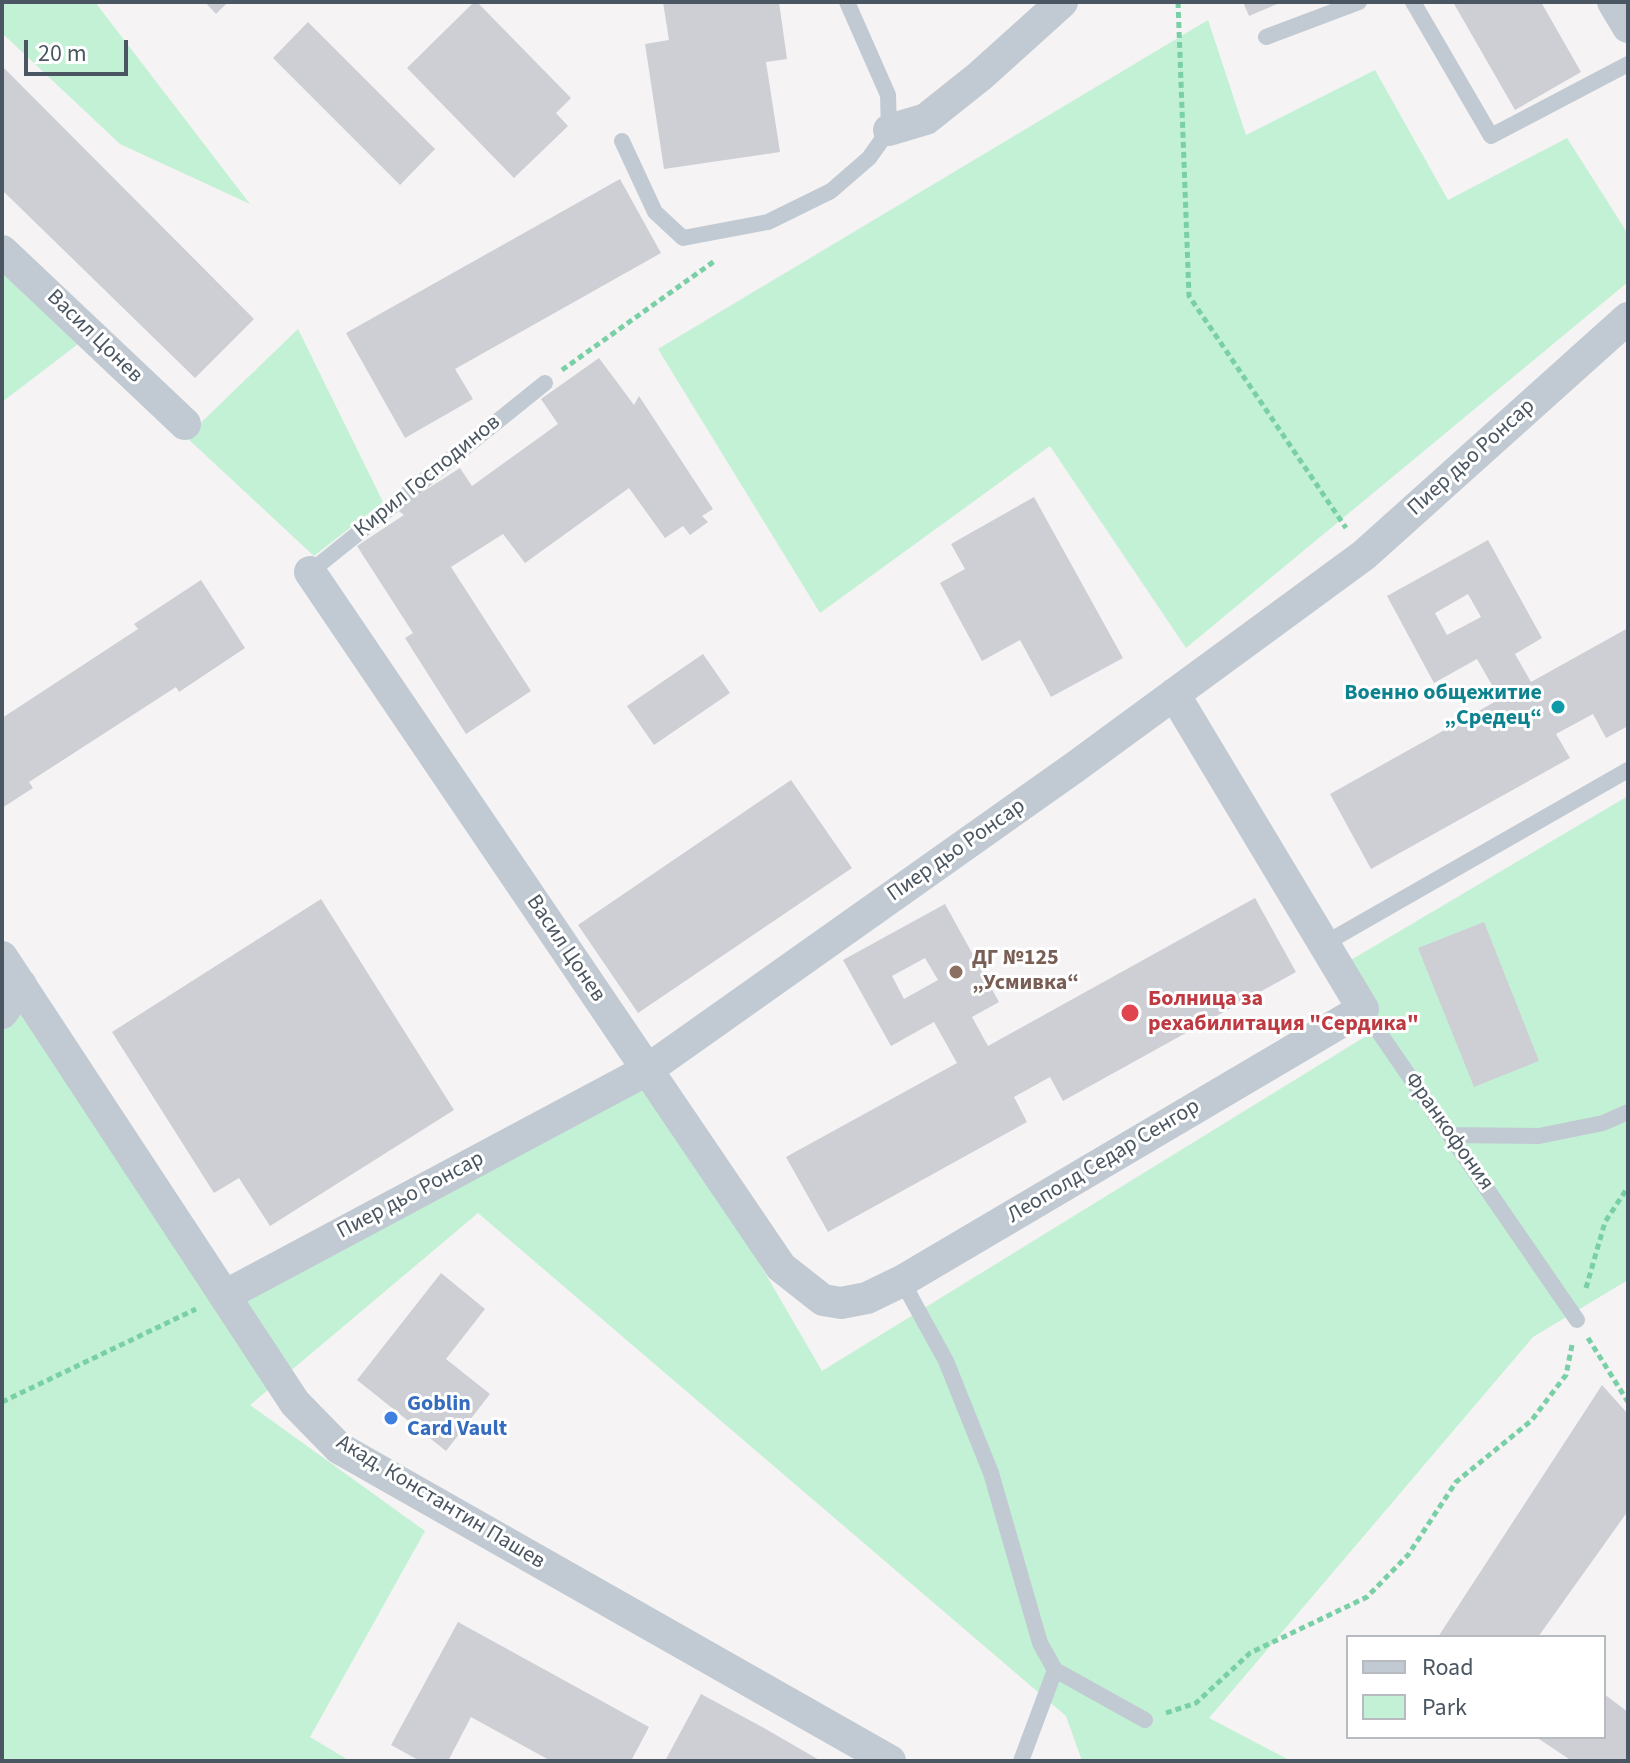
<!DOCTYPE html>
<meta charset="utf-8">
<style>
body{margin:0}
#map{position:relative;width:1630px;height:1763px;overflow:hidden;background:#f5f3f3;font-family:"Source Sans 3",sans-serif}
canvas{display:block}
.frame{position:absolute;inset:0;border:4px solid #4a5661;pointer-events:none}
.legend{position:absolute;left:1346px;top:1635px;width:260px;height:104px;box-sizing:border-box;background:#fff;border:2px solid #b7bbc0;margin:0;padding:10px 14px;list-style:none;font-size:24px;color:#4a5661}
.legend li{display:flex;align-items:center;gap:16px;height:40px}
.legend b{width:40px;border:2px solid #b7bbc0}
.scale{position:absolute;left:24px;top:40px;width:104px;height:36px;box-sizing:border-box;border:4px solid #4a5661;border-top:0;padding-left:10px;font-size:24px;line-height:28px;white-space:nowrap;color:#4a5661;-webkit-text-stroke:6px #fff;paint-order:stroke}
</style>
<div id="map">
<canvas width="1630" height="1763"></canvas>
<div class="frame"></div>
<ul class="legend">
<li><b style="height:10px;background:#c1cad2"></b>Road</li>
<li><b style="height:22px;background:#c3f1d5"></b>Park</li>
</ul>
<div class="scale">20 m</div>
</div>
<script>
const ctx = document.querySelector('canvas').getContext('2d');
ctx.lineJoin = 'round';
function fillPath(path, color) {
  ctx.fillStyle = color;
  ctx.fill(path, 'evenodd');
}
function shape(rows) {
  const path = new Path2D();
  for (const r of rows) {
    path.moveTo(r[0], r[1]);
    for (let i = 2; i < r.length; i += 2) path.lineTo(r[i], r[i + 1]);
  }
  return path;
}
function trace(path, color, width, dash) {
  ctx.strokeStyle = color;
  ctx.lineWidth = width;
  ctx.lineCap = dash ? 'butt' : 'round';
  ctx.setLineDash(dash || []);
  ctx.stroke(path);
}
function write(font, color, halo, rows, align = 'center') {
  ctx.font = font + ' "Source Sans 3",sans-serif';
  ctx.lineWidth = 6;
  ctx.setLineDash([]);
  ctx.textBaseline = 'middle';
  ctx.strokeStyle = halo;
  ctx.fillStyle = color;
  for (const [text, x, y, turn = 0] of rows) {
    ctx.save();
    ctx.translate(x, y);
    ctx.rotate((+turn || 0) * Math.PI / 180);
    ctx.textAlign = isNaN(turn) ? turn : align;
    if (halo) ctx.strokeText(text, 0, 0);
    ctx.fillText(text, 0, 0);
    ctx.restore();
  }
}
const green = shape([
 [2,2,95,2,250,204,120,144,2,33],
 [1208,20,1246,135,1375,70,1448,200,1567,138,1628,234,1628,282,1186,648,1050,446,820,613,658,349],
 [2,263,82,341,2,402],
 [298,329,383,502,314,556,186,437],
 [1628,796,1628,1280,1533,1337,1209,1718,1291,1761,1082,1761,1066,1716,478,1213,250,1405,425,1531,310,1737,350,1761,2,1761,2,957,226,1294,647,1070,822,1371,1371,1033,1334,970]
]);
const building = shape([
 [205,2,228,2,216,14],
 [474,2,477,2,571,98,556,113,568,126,514,178,407,68],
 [663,2,779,2,787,59,766,62,780,152,664,169,645,44,669,40],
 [1243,2,1282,2,1249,16],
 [1453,2,1541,2,1581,72,1515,110],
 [308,22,435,149,400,185,273,58],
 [2,66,254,319,195,378,2,190],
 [620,179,661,253,455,369,473,399,405,438,346,333],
 [599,358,634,405,639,396,713,509,702,516,708,522,690,535,683,526,665,538,629,488,525,563,503,534,451,567,531,691,466,734,405,638,413,633,357,546,404,515,396,509,460,468,472,486,558,424,541,399],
 [1034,497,1123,658,1051,697,1020,640,982,661,940,583,965,569,951,544],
 [1488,540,1542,638,1515,654,1531,682,1628,628,1628,726,1606,738,1593,714,1556,734,1570,758,1371,869,1330,794,1500,699,1477,659,1434,683,1387,596],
 [1468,594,1481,617,1447,635,1435,613],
 [201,580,245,648,179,692,176,687,29,782,33,788,2,808,2,718,138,629,134,624],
 [703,654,730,693,654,745,627,706],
 [791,780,852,868,638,1013,578,925],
 [1255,898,1296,972,1063,1101,1050,1077,1014,1097,1027,1122,828,1232,786,1157,957,1063,934,1022,891,1046,843,960,945,904,999,1002,972,1017,988,1046],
 [925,958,938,980,904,999,892,976],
 [321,899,454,1110,270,1226,239,1178,214,1193,112,1032],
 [1484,922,1539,1061,1474,1087,1418,948],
 [441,1273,485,1309,446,1359,490,1394,446,1451,357,1380],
 [1602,1385,1628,1414,1628,1511,1538,1637,1438,1637],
 [458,1622,649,1727,631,1761,551,1761,471,1717,448,1761,420,1761,391,1745],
 [701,1694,764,1728,821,1761,665,1761],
 [1604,1694,1628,1712,1628,1761,1572,1761,1536,1737,1604,1737]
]);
const path = shape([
 [1178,2,1189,296,1346,528],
 [562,370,716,260],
 [1586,1288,1605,1222,1628,1187],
 [1588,1338,1628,1402],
 [2,1402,196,1309],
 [1166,1713,1196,1703,1250,1653,1367,1597,1408,1555,1456,1482,1531,1421,1566,1375,1572,1345]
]);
const service = shape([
 [1413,2,1491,136,1628,64],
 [1266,37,1359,2],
 [622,141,655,212,683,238,768,222,831,191,869,158,889,130,888,95,847,2],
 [310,572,545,383],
 [1324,944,1628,770],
 [1363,1009,1577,1320],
 [1450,1135,1539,1136,1603,1123,1628,1112],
 [902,1281,946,1361,991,1473,1040,1643,1055,1670,1145,1720],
 [1021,1761,1055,1670]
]);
const minor = shape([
 [1613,2,1628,27],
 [889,130,926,119,980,76,1062,2],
 [2,251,185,424],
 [310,572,781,1267,823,1300,841,1303,867,1298,902,1281,1363,1009,1174,694],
 [2,957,295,1403,339,1448,890,1761],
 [2,1013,21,985],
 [226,1295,647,1070,1075,767,1364,555,1628,318]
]);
const markers = [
 [1558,707,8,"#0f9aa8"],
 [956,972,8,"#8d6e63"],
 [1130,1013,10,"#e0444e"],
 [391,1418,8,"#3f7fe0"]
];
const streetNames = [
 ["Васил Цонев",94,337,44],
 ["Пиер дьо Ронсар",1472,458,-42],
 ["Кирил Господинов",428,477,-39],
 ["Пиер дьо Ронсар",957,851,-35],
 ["Васил Цонев",565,949,56],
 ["Франкофония",1448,1132,55],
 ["Леополд Седар Сенгор",1104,1162,-31],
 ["Пиер дьо Ронсар",411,1196,-28],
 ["Акад. Константин Пашев",440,1503,31]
];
const cultureNames = [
 ["Военно общежитие",1542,694],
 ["„Средец“",1542,719]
];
const educationNames = [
 ["ДГ №125",972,959],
 ["„Усмивка“",972,984]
];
const healthNames = [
 ["Болница за",1148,1000],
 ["рехабилитация \"Сердика\"",1148,1025]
];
const shopNames = [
 ["Goblin",407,1405],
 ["Card Vault",407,1430]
];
fillPath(green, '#c3f1d5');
fillPath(building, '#cdcfd5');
trace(path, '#7ad0a6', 5, [6, 4]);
trace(service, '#c1cad2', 16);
trace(minor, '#c1cad2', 32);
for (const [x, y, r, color] of markers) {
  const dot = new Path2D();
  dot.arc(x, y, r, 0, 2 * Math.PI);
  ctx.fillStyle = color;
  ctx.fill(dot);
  trace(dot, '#fff', 3);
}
write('22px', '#4a5661', '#fff', streetNames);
write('bold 22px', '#0d838f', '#fff', cultureNames, 'right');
write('bold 22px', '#785e54', '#fff', educationNames, 'left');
write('bold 22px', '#be3a42', '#fff', healthNames, 'left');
write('bold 22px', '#366cbe', '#fff', shopNames, 'left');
</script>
